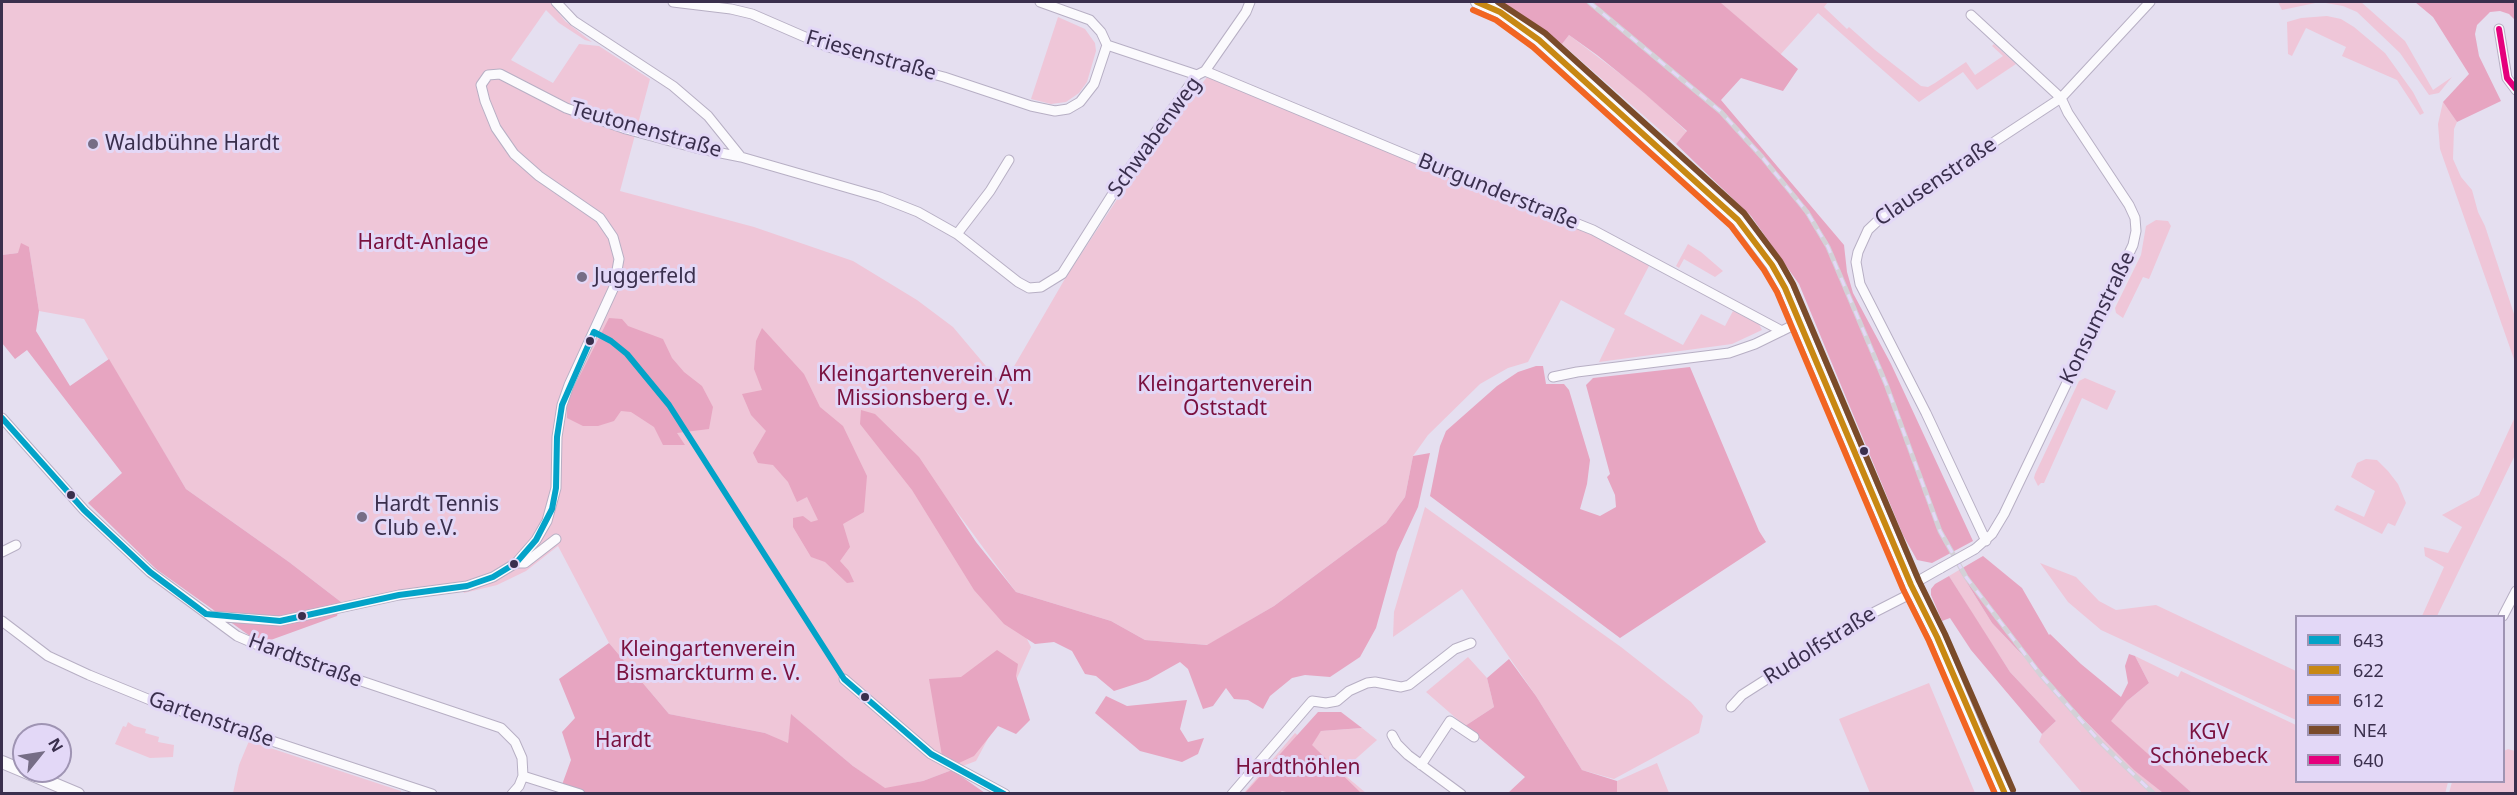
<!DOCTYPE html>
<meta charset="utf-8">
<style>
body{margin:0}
#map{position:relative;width:2517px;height:795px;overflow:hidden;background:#e5dff0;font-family:"Noto Sans",sans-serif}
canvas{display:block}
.frame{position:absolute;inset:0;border:3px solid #3a2f4d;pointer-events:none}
.legend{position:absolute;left:2295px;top:615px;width:210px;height:168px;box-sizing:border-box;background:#e3d8f7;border:2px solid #9f94b3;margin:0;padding:8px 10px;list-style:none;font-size:18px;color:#3a2f4d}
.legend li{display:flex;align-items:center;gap:12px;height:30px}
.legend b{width:30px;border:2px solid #9f94b3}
.north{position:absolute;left:12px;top:723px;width:60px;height:60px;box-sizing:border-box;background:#e3d8f7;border:2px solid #9f94b3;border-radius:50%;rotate:60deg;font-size:16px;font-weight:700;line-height:24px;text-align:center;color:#3a2f4d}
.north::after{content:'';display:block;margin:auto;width:21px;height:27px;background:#766d86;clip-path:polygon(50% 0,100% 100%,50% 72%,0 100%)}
</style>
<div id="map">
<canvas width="2517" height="795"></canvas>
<div class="frame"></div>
<ul class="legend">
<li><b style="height:8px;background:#03a3c8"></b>643</li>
<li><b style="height:8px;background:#c88813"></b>622</li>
<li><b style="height:8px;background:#f26522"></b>612</li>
<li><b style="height:8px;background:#7a4b2a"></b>NE4</li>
<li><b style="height:8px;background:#e5007d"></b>640</li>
</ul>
<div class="north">N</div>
</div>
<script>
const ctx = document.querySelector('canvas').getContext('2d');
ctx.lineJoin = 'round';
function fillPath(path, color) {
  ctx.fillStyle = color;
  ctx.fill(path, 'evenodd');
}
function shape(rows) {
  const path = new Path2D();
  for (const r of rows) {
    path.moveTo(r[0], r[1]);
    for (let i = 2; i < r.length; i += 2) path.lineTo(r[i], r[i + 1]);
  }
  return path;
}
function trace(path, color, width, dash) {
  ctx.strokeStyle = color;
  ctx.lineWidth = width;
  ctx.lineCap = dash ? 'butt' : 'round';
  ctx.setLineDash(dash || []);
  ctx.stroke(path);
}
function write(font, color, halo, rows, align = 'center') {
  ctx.font = font + ' "Noto Sans",sans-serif';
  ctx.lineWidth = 6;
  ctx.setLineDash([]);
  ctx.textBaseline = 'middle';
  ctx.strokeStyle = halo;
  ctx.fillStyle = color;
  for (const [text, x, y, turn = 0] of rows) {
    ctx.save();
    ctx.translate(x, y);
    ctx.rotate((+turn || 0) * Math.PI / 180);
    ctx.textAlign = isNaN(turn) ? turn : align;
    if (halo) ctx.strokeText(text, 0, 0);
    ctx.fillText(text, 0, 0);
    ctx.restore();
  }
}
const green = shape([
 [2,2,550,2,565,21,592,42,585,40,559,23,546,10,511,60,553,83,579,44,599,46,650,79,620,191,754,227,853,261,917,300,953,327,996,378,1009,375,1066,277,1133,175,1207,77,1594,236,1650,264,1624,314,1683,345,1701,314,1725,326,1733,311,1759,324,1762,330,1732,344,1599,362,1615,329,1561,300,1528,362,1508,368,1480,384,1428,435,1413,456,1405,497,1386,523,1274,606,1208,645,1145,640,1111,621,1016,592,954,508,991,567,1031,647,1000,716,976,761,923,781,885,789,853,766,792,715,788,744,765,733,669,714,609,643,558,546,526,571,497,585,464,593,458,582,341,602,289,562,186,489,84,319,39,311,29,247,18,253,2,255],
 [1720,2,1828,2,1824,7,1847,29,1849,27,1875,50,1921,86,1928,87,1935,83,1966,62,1975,75,2003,56,1992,46,1994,44,2016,64,1977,90,1963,72,1919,102,1818,13,1780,55],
 [2278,2,2361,2,2405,41,2433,90,2452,77,2439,93,2429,95,2400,53,2357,12,2343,6,2320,2,2282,10],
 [2327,16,2341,19,2354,27,2385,53,2413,92,2424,113,2420,115,2397,80,2342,56,2346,47,2306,28,2292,56,2288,54,2287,22,2301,18],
 [1058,17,1085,29,1095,43,1096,51,1087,82,1079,93,1066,102,1051,104,1031,99],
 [1569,35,1644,92,1687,132,1676,144,1562,44],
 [2443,102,2457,122,2454,129,2453,159,2461,177,2472,190,2478,212,2485,226,2515,317,2515,362,2440,149,2438,124],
 [2156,220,2168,221,2171,226,2149,279,2143,277,2123,318,2116,313,2115,308,2141,255,2146,226],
 [1688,244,1701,252,1723,271,1715,277,1684,259,1679,268,1676,266],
 [2085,378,2116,391,2107,410,2082,398,2044,483,2041,483,2038,486,2034,478,2035,474,2079,381],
 [2515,417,2515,455,2437,616,2422,616,2444,567,2425,556,2424,547,2448,553,2462,527,2442,515,2479,495],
 [2366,459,2377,460,2388,471,2398,484,2406,503,2395,526,2388,523,2382,534,2334,510,2337,505,2364,517,2375,491,2351,477,2357,463],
 [1425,507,1621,647,1691,702,1703,716,1699,733,1614,779,1582,770,1536,696,1462,589,1393,637,1394,612],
 [2040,563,2076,577,2099,601,2116,610,2156,605,2296,671,2296,720,2101,630,2068,602],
 [1959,570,1992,623,2083,720,2134,769,2163,793,2082,793,2039,742,2042,734,2056,721,2010,672,1980,626,1949,576],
 [2135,656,2178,677,2181,671,2296,725,2296,782,2448,782,2445,794,2192,793,2110,721,2127,701,2149,683],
 [1468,657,1487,678,1494,707,1465,726,1426,692],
 [1929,683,1975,793,1870,793,1839,719],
 [128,722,134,726,146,729,145,733,159,737,158,742,174,745,173,757,150,758,115,744,123,726,126,727],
 [1362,728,1377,740,1341,772,1366,793,1243,794,1295,733,1314,749,1311,745,1321,731],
 [249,741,401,791,401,793,233,793,239,765],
 [2508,749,2515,751,2515,793,2449,793,2452,782,2504,782,2504,751],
 [1657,763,1669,793,1617,794,1617,781]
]);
const forest = shape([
 [1501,2,1720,2,1798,69,1783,91,1741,78,1721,100,1844,245,1847,272,1853,293,1891,364,1973,541,1932,563,1917,560,1903,535,1799,284,1751,216,1676,144,1687,131,1644,93,1597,55,1569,35,1562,44],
 [2415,2,2515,2,2515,20,2509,14,2500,11,2490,12,2477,25,2475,34,2479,56,2501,101,2457,122,2443,102,2469,74,2433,17],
 [21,243,29,247,39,311,36,331,70,386,109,359,186,489,289,562,341,602,337,616,268,641,250,636,156,569,88,503,122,473,27,350,15,359,2,343,2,255,18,253],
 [609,318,622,319,628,326,663,339,672,358,684,372,702,386,713,407,709,429,677,433,685,445,663,445,654,427,631,412,621,411,614,421,598,426,583,426,567,418,567,401],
 [762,328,804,374,820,407,843,426,867,476,864,512,843,524,850,547,840,561,849,571,854,582,847,583,825,562,811,557,793,527,793,518,803,516,811,522,818,520,807,497,797,502,788,482,773,465,758,463,753,453,766,431,751,415,742,394,762,390,754,369,756,341],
 [1536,366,1543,366,1546,384,1564,384,1569,390,1590,460,1587,484,1580,509,1600,516,1616,507,1615,495,1607,477,1610,474,1586,385,1593,378,1690,367,1759,531,1766,542,1620,638,1430,496,1440,446,1446,431,1497,386,1518,372],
 [861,410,875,414,919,457,976,542,1016,592,1111,621,1145,640,1207,645,1274,606,1386,523,1405,497,1413,456,1430,453,1418,507,1397,552,1376,628,1360,657,1330,677,1305,675,1292,678,1270,696,1263,709,1248,700,1234,699,1226,688,1213,706,1203,709,1188,669,1180,662,1148,680,1114,691,1096,676,1085,674,1072,651,1054,642,1035,644,1004,624,974,590,912,490,860,424],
 [1983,556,2022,588,2049,635,2050,634,2081,664,2121,697,2128,683,2125,666,2129,654,2135,656,2149,683,2127,701,2111,721,2192,793,2163,793,2134,770,2083,719,1992,623,1959,570],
 [1949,576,2010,672,2056,721,2042,734,1971,650,1950,618,1942,621,1931,595,1931,589,1935,584],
 [609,643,669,714,765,733,788,743,791,714,853,766,885,788,923,781,952,770,985,793,559,793,571,760,562,732,575,718,559,679],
 [997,650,1018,664,1016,676,1030,720,1016,734,998,726,974,756,959,763,942,756,929,679,961,677],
 [1509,659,1536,696,1582,770,1617,781,1617,793,1508,793,1525,777,1465,726,1494,707,1487,678],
 [1106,696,1127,706,1187,700,1180,729,1188,742,1204,738,1198,754,1182,762,1140,751,1095,713],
 [1318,712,1341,712,1362,728,1321,731,1312,745,1361,793,1294,794,1282,791,1279,793,1245,793]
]);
const minor = shape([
 [556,2,574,21,673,86,708,116,741,157],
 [673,2,731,9,752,14,828,47,944,77,1031,106,1055,111,1068,109,1080,102,1094,84,1107,45,1101,32,1090,20,1040,2],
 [1971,15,2061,98,2068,113,2129,205,2135,218,2136,231,2133,245,2004,514,1992,534,1975,549],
 [2499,29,2507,78,2516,90],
 [1107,45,1197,75],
 [1205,71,1438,168,1593,230,1782,331],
 [957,234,990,191,1009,160],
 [1553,377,1577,372,1729,353,1755,344,1800,322],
 [2,418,84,510,150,572,237,636,272,651,501,728,515,742,522,758,523,776,519,786,512,794],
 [1986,541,1926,413,1860,284,1856,262,1858,252,1868,230,1886,213,2061,98,2150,2],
 [2,552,16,545],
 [516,563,525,563,556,539],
 [1911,585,1941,568],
 [210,616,280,621,399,595,467,586,493,577,516,563,536,540,547,521,556,488,557,437,562,405,569,385,614,287,619,259,613,237,600,218,539,176,514,154,496,128,485,101,481,85,488,75,500,74,566,108,626,129,696,148,741,157,880,197,918,212,957,234,1018,282,1029,288,1041,287,1062,274,1126,173,1197,75,1205,71,1246,12,1250,2],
 [2503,616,2516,591],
 [2,621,48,656,89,675,160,704,432,794],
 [844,679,931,754,1005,794],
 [1731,707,1742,695,1859,620,1914,592],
 [1392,735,1397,744,1408,755,1461,794],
 [1421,765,1450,721,1474,737],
 [523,776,580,794],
 [1232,794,1312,701,1326,703,1337,701,1349,691,1367,683,1375,682,1401,687,1409,685,1455,649,1471,643]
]);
const tertiary = shape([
 [1477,2,1500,12,1539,40,1738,220,1772,265,1785,288,1911,585,1937,637,1978,735,2005,794],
 [2,762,78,794]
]);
const rail = shape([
 [1589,2,1721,112,1762,157,1807,212,1828,247,1886,384,1940,531,1966,577,2040,674,2101,743,2154,794]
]);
const minorBridge = shape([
 [1941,568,1975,549]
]);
const bus1 = shape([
 [594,332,611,341,627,354,669,405,844,679,931,754,1004,794],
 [2,418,84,510,150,572,206,614,280,621,399,595,467,586,493,577,516,563,536,540,552,509,556,488,557,437,562,405,594,332]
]);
const bus2 = shape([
 [1477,2,1500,12,1539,40,1738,220,1772,265,1785,288,1911,585,1937,637,2005,794]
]);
const bus3 = shape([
 [1473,10,1496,20,1533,47,1731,226,1764,270,1777,292,1903,589,1929,641,1995,794]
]);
const bus4 = shape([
 [1498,2,1545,33,1744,213,1780,261,1793,284,1919,581,1945,634,2013,790]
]);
const bus5 = shape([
 [2499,29,2507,78,2516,89]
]);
const markers = [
 [93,144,6,"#766d86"],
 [582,277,6,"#766d86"],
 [590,341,5,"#3a2f4d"],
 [1864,451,5,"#3a2f4d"],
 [71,495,5,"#3a2f4d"],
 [362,517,6,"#766d86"],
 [514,564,5,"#3a2f4d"],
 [302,616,5,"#3a2f4d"],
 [865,697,5,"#3a2f4d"]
];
const streetNames = [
 ["Friesenstraße",871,56,16],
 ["Teutonenstraße",646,130,16],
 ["Schwabenweg",1155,137,-54],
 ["Clausenstraße",1936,182,-34],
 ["Burgunderstraße",1498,192,22],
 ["Konsumstraße",2098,318,-64],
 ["Rudolfstraße",1820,646,-32],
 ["Hardtstraße",305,661,20],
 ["Gartenstraße",211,720,19]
];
const poiNames = [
 ["Waldbühne Hardt",105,144],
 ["Juggerfeld",594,277],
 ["Hardt Tennis",374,505],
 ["Club e.V.",374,529]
];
const parkNames = [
 ["Hardt-Anlage",423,243],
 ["Kleingartenverein Am",925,375],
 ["Missionsberg e. V.",925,399],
 ["Kleingartenverein",1225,385],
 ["Oststadt",1225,409],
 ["Kleingartenverein",708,650],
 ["Bismarckturm e. V.",708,674],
 ["KGV",2209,733],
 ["Schönebeck",2209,757],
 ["Hardt",623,741],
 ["Hardthöhlen",1298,768]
];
fillPath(green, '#efc6d8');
fillPath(forest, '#e7a5c1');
trace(minor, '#b7afc4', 11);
trace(tertiary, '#b7afc4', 14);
trace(minor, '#fbfafd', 9);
trace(tertiary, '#fbfafd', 12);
trace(rail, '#d3d1d7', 5);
trace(rail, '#e3d8f7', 3, [9]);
trace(minorBridge, '#b7afc4', 11, []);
trace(minorBridge, '#fbfafd', 9);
trace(bus1, '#03a3c8', 6);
trace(bus2, '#c88813', 6);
trace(bus3, '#f26522', 6);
trace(bus4, '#7a4b2a', 6);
trace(bus5, '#e5007d', 6);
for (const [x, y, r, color] of markers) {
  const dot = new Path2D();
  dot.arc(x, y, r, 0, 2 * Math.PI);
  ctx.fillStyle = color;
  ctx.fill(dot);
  trace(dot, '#e3d8f7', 2);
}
write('21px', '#3a2f4d', '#e3d8f7', streetNames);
write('21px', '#3a2f4d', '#e3d8f7', poiNames, 'left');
write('21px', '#7a113f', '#e3d8f7', parkNames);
</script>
